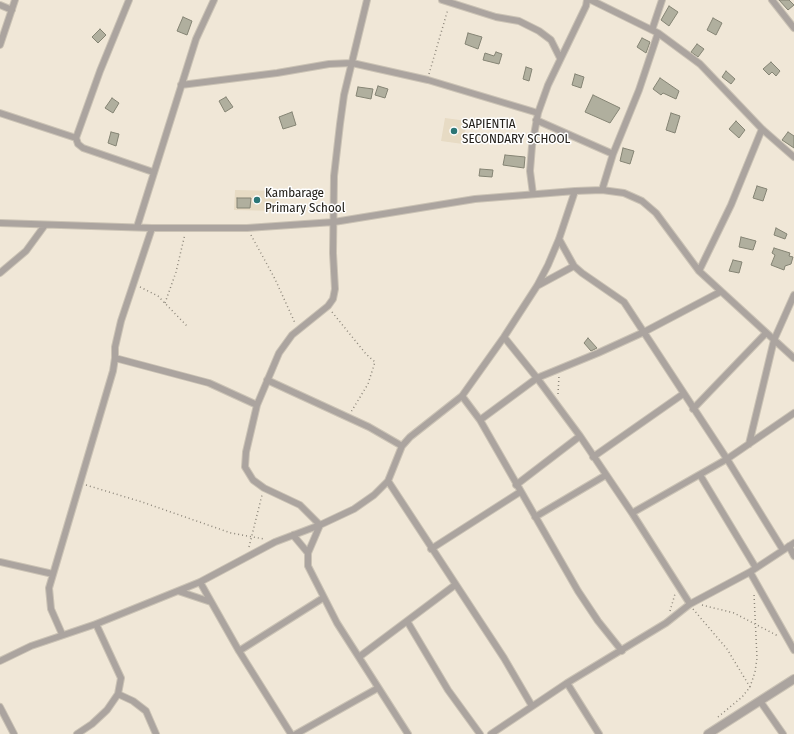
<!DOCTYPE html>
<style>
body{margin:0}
canvas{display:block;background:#f0e7d7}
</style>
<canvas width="794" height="734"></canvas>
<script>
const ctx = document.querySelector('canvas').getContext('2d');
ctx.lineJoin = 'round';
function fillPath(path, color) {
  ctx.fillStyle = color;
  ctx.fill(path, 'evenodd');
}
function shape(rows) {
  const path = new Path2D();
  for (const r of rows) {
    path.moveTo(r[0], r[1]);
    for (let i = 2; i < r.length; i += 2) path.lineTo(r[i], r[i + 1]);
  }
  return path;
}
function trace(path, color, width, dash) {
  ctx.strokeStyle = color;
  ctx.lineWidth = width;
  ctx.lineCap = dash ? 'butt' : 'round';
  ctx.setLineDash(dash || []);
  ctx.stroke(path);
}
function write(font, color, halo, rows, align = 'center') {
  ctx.font = font + ' "Fira Sans Condensed",sans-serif';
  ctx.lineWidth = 3;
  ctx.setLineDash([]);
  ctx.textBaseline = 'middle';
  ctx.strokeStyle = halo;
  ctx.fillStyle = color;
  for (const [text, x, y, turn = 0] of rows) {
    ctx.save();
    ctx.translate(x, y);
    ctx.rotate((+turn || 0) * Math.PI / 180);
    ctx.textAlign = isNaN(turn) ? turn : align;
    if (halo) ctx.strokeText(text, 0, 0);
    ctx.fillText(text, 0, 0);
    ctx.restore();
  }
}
const built = shape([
 [445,118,467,121,463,144,441,141],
 [235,190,279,191,278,211,234,210]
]);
const building = shape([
 [779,0,789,0,794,5,788,10,779,0],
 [669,6,678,12,669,26,661,20,669,6],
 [183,17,192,21,187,35,177,31,183,17],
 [713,18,722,23,716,35,707,30,713,18],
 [100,29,106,35,98,43,92,37,100,29],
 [468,33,482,37,478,49,465,44,468,33],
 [642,38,650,42,646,53,637,47,642,38],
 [697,44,704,49,698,57,691,52,697,44],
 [496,52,502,54,499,64,483,60,485,53,494,56,496,52],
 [771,62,780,71,776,76,772,72,769,75,763,69,771,62],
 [526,67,532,69,529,81,523,79,526,67],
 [726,71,735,79,731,84,722,77,726,71],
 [575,74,584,77,581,88,572,85,575,74],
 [660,78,679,91,676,99,663,93,661,95,653,89,660,78],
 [378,86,388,89,385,98,375,95,378,86],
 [358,87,373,89,371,99,356,96,358,87],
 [593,95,620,108,610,123,585,112,593,95],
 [226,97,233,107,225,112,219,101,226,97],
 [112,98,119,103,113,113,105,108,112,98],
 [292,112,296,125,283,129,279,117,292,112],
 [671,113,680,116,675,133,666,130,671,113],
 [736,121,745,130,739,138,729,129,736,121],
 [111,132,119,134,116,146,108,143,111,132],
 [788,132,794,136,794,148,782,140,788,132],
 [623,148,634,151,630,164,620,161,623,148],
 [505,155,525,157,524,168,503,165,505,155],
 [480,169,493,170,492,177,479,176,480,169],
 [757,186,767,189,763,201,753,198,757,186],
 [237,198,251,198,250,208,237,208,237,198],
 [776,228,787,234,785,239,774,235,776,228],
 [741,237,756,241,753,250,739,247,741,237],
 [774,248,790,253,789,256,793,257,791,264,785,266,784,270,771,265,775,255,772,253,774,248],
 [733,260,742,262,739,273,729,271,733,260],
 [588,338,597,348,591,351,584,343,588,338]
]);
const path = shape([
 [429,74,448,9],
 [251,235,275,279,295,323],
 [140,287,158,296,188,327],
 [165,303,176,272,185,234],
 [332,312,366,354,375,362,368,384,351,412],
 [558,394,559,376],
 [86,485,142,502,231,533,264,539],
 [249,547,262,495],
 [702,605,734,613,778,636],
 [693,609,727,649,750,687],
 [670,611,675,594],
 [718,717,742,697,750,687,755,672,757,658,754,594]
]);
const minor = shape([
 [129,0,100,71,76,138,78,144,83,148,153,172],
 [367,0,344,95,340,124,334,176,333,253,335,289,333,299,328,306,292,335,279,353,257,405,246,452,245,467,253,480,264,488,300,505,320,525,308,553,308,566,337,623,408,734],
 [442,0,496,17,519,21,539,31,551,40,560,58],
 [591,0,658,33,700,64,762,129,794,157],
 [772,0,794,28],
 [0,5,12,10],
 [652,30,662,0],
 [0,45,15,0],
 [181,85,277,73,329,64,352,63,428,80,538,113],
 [0,113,76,138],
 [536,120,613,154],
 [602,190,613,154,639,90,658,33],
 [533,194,530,171,532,146,538,113,548,85,586,6,587,0],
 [0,223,152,228,247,228,334,222,475,199,575,191,602,190,624,193,642,201,656,213,699,271,794,358],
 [137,227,196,39,214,0],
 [559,239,574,266,582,273,624,302,727,459,783,550],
 [699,271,731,205,762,129],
 [0,273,26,251,45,225],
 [537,286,574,266],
 [504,337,537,378,580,436,632,513,690,604],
 [115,358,209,383,257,405],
 [267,380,369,427,402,446],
 [462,396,480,420,578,591,598,621,622,651],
 [693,409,766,333],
 [480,420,537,378,598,353,644,332,720,292],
 [749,444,774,340,794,295],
 [593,457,683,394],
 [700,475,756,568],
 [388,481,504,658,532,706],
 [516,485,580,436],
 [632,513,727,459,794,413],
 [535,517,606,475],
 [293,535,308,553],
 [789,546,794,556],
 [431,549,520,492],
 [0,562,53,574],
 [750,572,794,650],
 [200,582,239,651,291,734],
 [178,591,211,602],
 [407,621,448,690,480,734],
 [62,634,51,609,49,588,113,371,115,358,115,347,121,321,152,228],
 [239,651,323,598],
 [359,657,455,585],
 [0,661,31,646,96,624,200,582,275,542,320,525,354,509,374,495,388,481,402,446,410,437,462,396,504,337,537,286,548,265,559,239,575,191],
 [567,683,599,734],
 [118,694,133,701,146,711,156,734],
 [760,701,783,734],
 [0,707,14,734],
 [77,734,92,724,107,710,118,694,121,678,96,624],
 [296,734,378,688],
 [491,734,567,683,666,623,690,604,750,572,794,543]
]);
const tertiary = shape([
 [708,734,794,679]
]);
const markers = [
 [454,131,4,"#2c7676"],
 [257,200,4,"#2c7676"]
];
const poiNames = [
 ["SAPIENTIA",462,124],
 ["SECONDARY SCHOOL",462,139],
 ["Kambarage",265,193],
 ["Primary School",265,208]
];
fillPath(built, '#e7dbc4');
fillPath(building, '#b0af9e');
trace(building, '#858474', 1);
trace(minor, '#cbc3b5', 8);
trace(tertiary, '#cbc3b5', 10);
trace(path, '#8d877b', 1.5, [1, 3]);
trace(minor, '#aba49f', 6);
trace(tertiary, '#aba49f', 8);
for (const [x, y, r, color] of markers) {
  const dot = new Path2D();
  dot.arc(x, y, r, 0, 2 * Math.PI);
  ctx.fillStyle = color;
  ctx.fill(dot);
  trace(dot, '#fff', 1.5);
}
write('13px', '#24211b', '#fff', poiNames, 'left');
</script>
